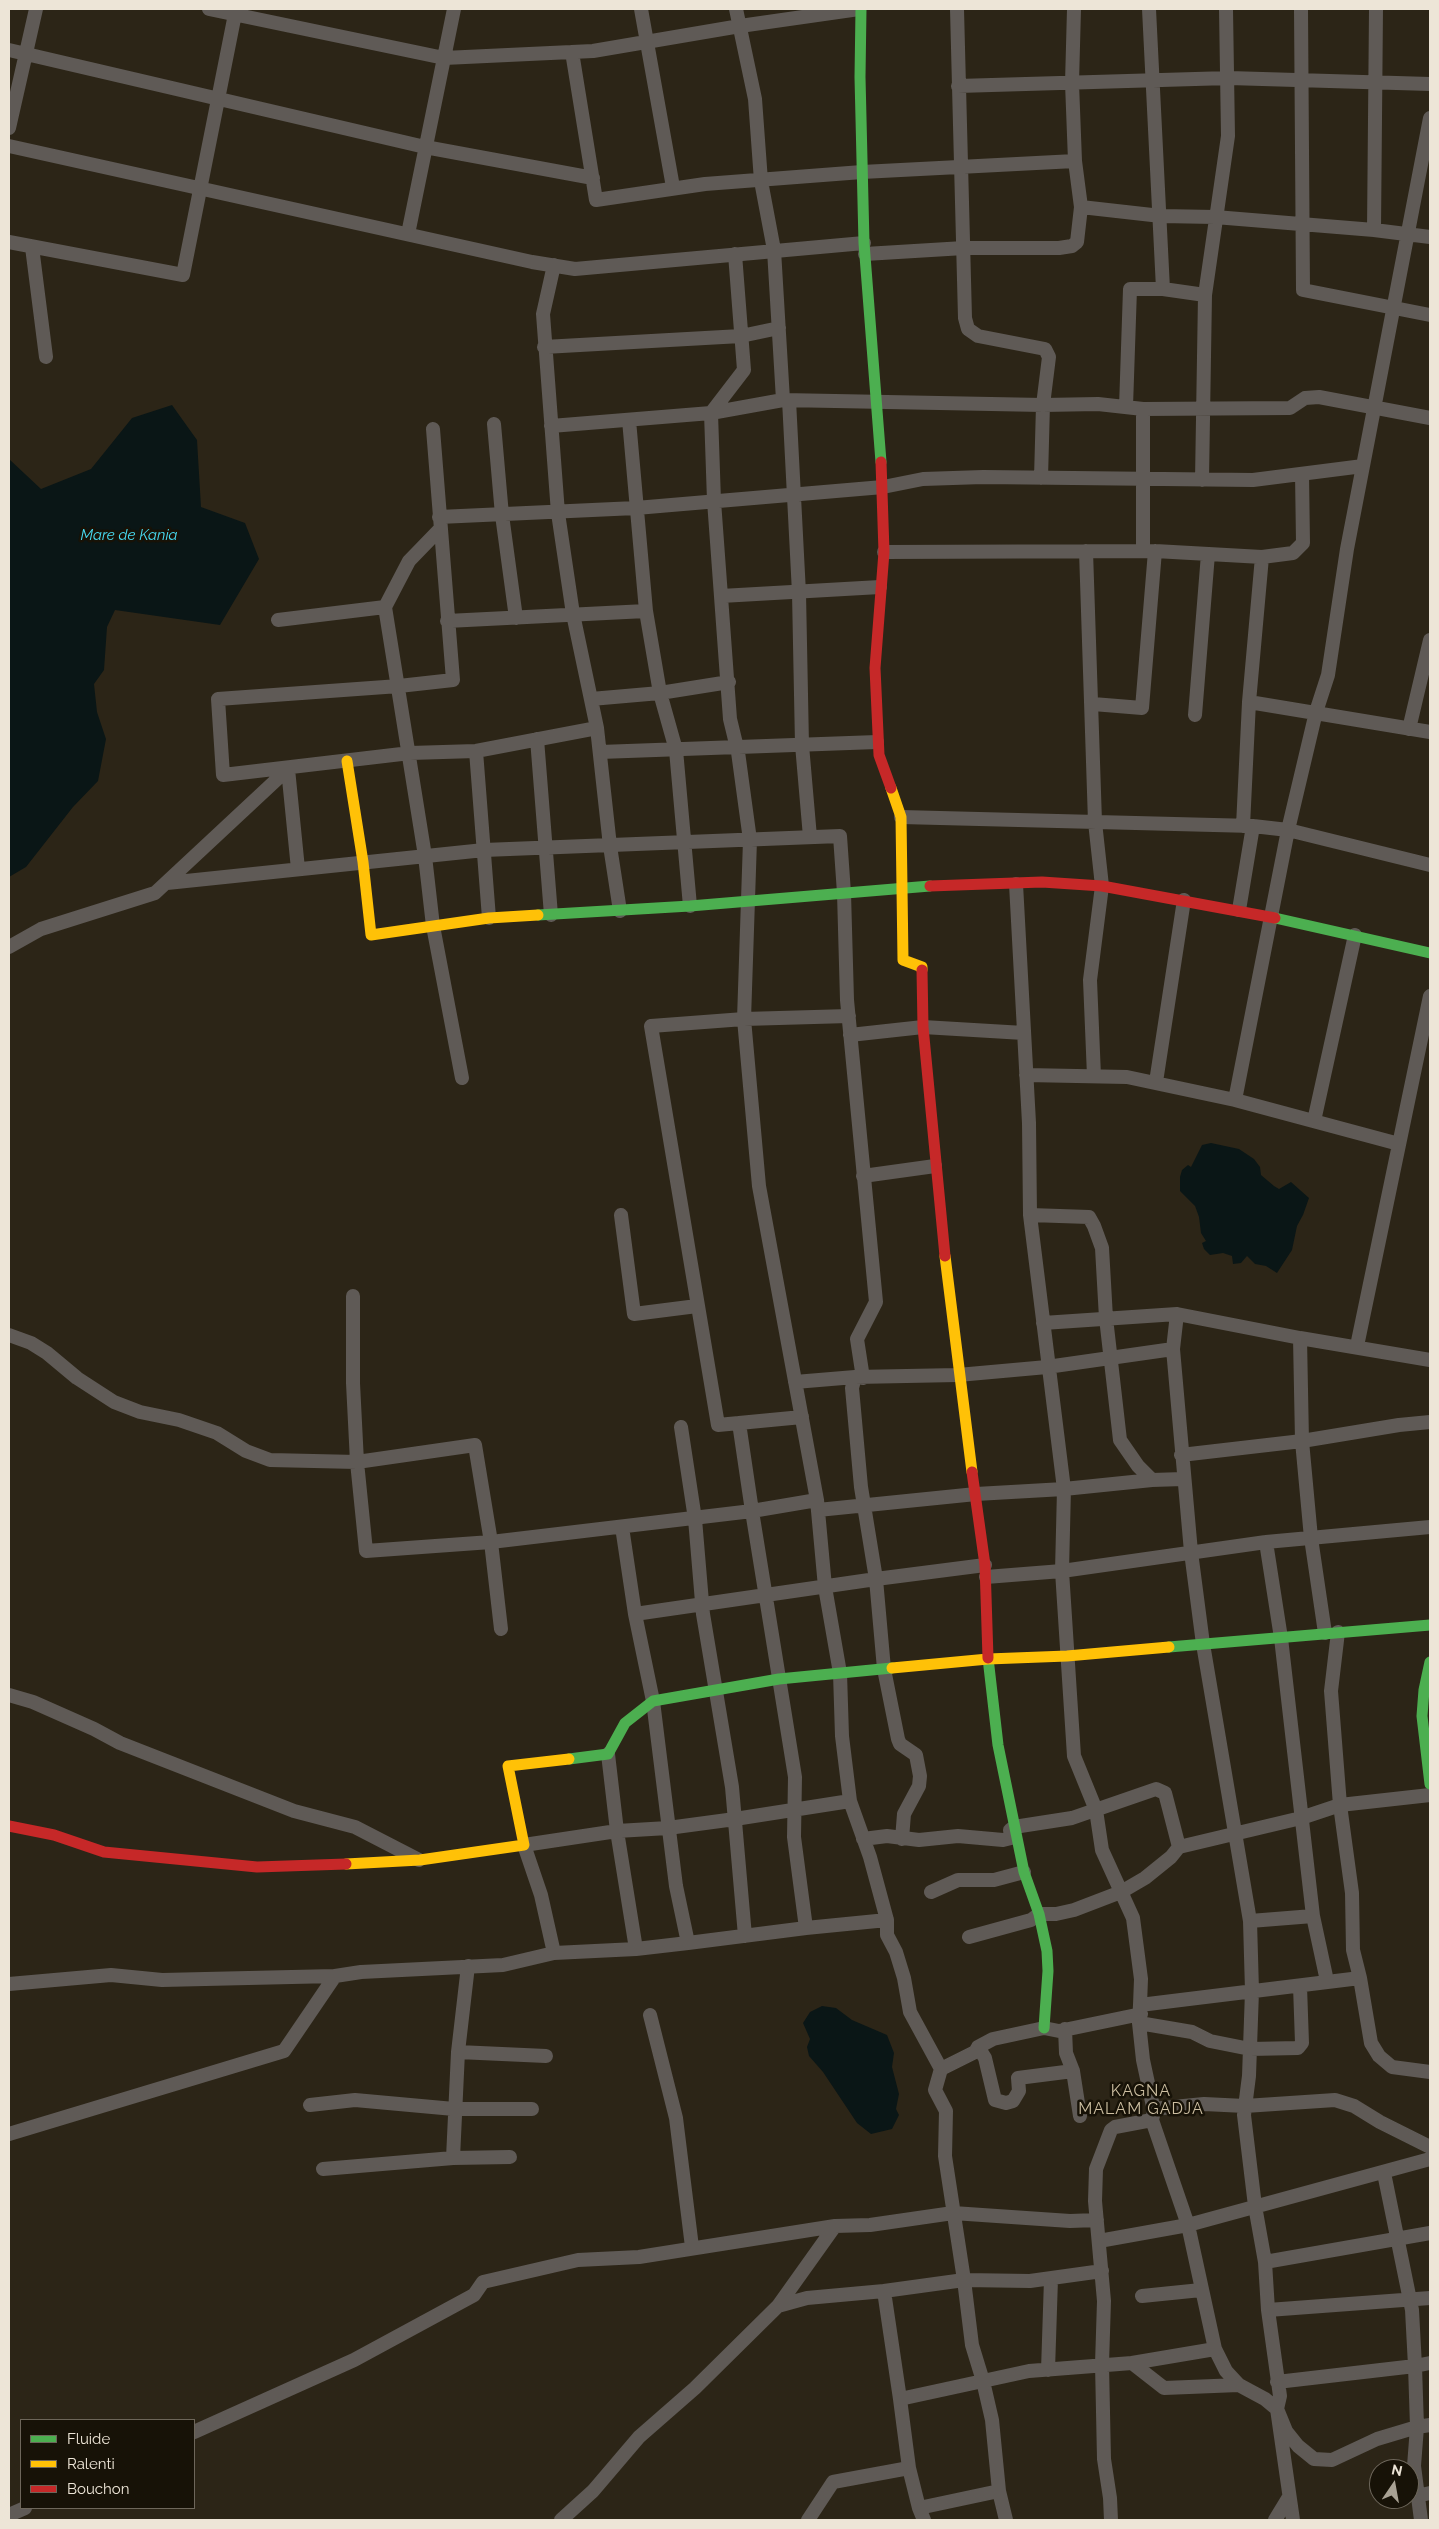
<!DOCTYPE html>
<style>
body{margin:0}
#map{position:relative;width:1439px;height:2529px;overflow:hidden;background:#2c2517;font-family:Raleway,sans-serif}
canvas{display:block}
.frame{position:absolute;inset:0;border:10px solid #ede5d7;pointer-events:none}
.legend{position:absolute;left:20px;top:2419px;width:175px;height:90px;box-sizing:border-box;background:#171207;border:1px solid #6d665a;margin:0;padding:6px 9px;list-style:none;font-size:15px;color:#ede5d7}
.legend li{display:flex;align-items:center;gap:10px;height:25px}
.legend b{width:25px;border:1px solid #6d665a}
.north{position:absolute;left:1369px;top:2459px;width:50px;height:50px;box-sizing:border-box;background:#171207;border:1px solid #6d665a;border-radius:50%;rotate:12deg;font-size:14px;font-weight:700;line-height:20px;text-align:center;color:#ede5d7}
.north::after{content:'';display:block;margin:auto;width:18px;height:22px;background:#a9a294;clip-path:polygon(50% 0,100% 100%,50% 72%,0 100%)}
</style>
<div id="map">
<canvas width="1439" height="2529"></canvas>
<div class="frame"></div>
<ul class="legend">
<li><b style="height:6px;background:#4caf50"></b>Fluide</li>
<li><b style="height:6px;background:#ffc107"></b>Ralenti</li>
<li><b style="height:6px;background:#c62828"></b>Bouchon</li>
</ul>
<div class="north">N</div>
</div>
<script>
const ctx = document.querySelector('canvas').getContext('2d');
ctx.lineJoin = 'round';
function fillPath(path, color) {
  ctx.fillStyle = color;
  ctx.fill(path, 'evenodd');
}
function shape(rows) {
  const path = new Path2D();
  for (const r of rows) {
    path.moveTo(r[0], r[1]);
    for (let i = 2; i < r.length; i += 2) path.lineTo(r[i], r[i + 1]);
  }
  return path;
}
function trace(path, color, width, dash) {
  ctx.strokeStyle = color;
  ctx.lineWidth = width;
  ctx.lineCap = dash ? 'butt' : 'round';
  ctx.setLineDash(dash || []);
  ctx.stroke(path);
}
function write(font, color, halo, rows, align = 'center') {
  ctx.font = font + ' Raleway,sans-serif';
  ctx.lineWidth = 5;
  ctx.setLineDash([]);
  ctx.textBaseline = 'middle';
  ctx.strokeStyle = halo;
  ctx.fillStyle = color;
  for (const [text, x, y, turn = 0] of rows) {
    ctx.save();
    ctx.translate(x, y);
    ctx.rotate((+turn || 0) * Math.PI / 180);
    ctx.textAlign = isNaN(turn) ? turn : align;
    if (halo) ctx.strokeText(text, 0, 0);
    ctx.fillText(text, 0, 0);
    ctx.restore();
  }
}
const water = shape([
 [172,405,197,440,201,507,245,523,259,559,220,625,115,610,107,627,104,670,94,684,97,712,106,739,98,781,73,807,26,867,9,877,9,459,41,489,91,469,132,418],
 [1211,1143,1239,1149,1254,1159,1260,1167,1261,1175,1274,1186,1279,1189,1291,1182,1309,1198,1303,1215,1297,1226,1292,1250,1277,1273,1266,1266,1255,1264,1247,1256,1241,1263,1233,1264,1232,1256,1223,1253,1210,1255,1204,1249,1202,1243,1206,1241,1201,1233,1199,1217,1195,1206,1180,1191,1180,1177,1182,1170,1188,1165,1191,1167,1202,1145],
 [822,2006,836,2008,852,2020,887,2035,894,2053,892,2067,899,2094,896,2109,899,2115,892,2129,871,2134,857,2123,823,2072,809,2056,807,2047,810,2039,803,2023,810,2012]
]);
const street = shape([
 [209,9,444,58,593,51,740,26,859,9],
 [641,9,673,187],
 [736,9,755,99,761,181,774,250,783,400],
 [957,9,965,318,968,329,978,336,1045,349,1049,357,1043,405,1041,478],
 [1149,9,1163,289],
 [1301,9,1303,290,1430,315],
 [9,50,425,147,593,178],
 [572,52,596,200,705,184,862,172,1075,161],
 [958,86,1229,78,1430,84],
 [9,128,36,9],
 [9,146,532,262,575,269,864,243],
 [1081,207,1161,216,1215,217,1374,230,1430,237],
 [1374,230,1376,9],
 [408,234,454,9],
 [9,242,183,275,236,9],
 [32,247,46,357],
 [735,254,744,370,711,413,714,501,730,719,738,752,750,840,744,1019,759,1186,817,1500,825,1587,840,1673,842,1736,850,1801,870,1857,887,1920,887,1935,896,1952,904,1978,910,2012,941,2069],
 [865,254,964,248,1059,248,1072,246,1077,242,1081,207,1075,161,1072,83,1074,9],
 [554,265,543,314,558,513,573,614,597,728,610,846,620,911],
 [544,347,741,336,779,328],
 [789,400,799,593,802,745,810,837],
 [1126,407,1130,289,1163,289,1205,295],
 [1143,409,1143,551],
 [629,420,646,611,660,693,676,750,690,906],
 [494,424,502,515,516,618],
 [551,426,711,413,783,400,1043,405,1098,404,1143,409,1290,408,1305,398,1319,397,1430,418],
 [433,429,453,680,399,686,218,699,223,775,410,753,476,751,597,728],
 [1202,480,1205,295,1228,136,1226,9],
 [439,517,636,508,883,487,923,479,983,477,1253,480,1363,466],
 [1086,551,1095,822,1102,886,1090,980,1094,1076],
 [884,552,1155,551,1262,557,1293,553,1303,543,1302,474],
 [721,596,880,587],
 [385,607,425,856,433,926,462,1078],
 [278,620,385,607,409,561,440,529],
 [447,621,646,611],
 [591,699,660,693,729,682],
 [1249,702,1430,732],
 [1093,704,1142,708,1155,551],
 [1195,715,1208,554],
 [1409,729,1430,640],
 [537,739,551,915],
 [476,751,489,918],
 [600,752,877,742],
 [288,769,298,869],
 [901,817,1253,826,1288,830,1430,865],
 [1243,826,1249,702,1262,557],
 [167,883,484,850,840,836,844,893,847,1000,876,1302,857,1339,863,1378],
 [1016,884,1029,1123,1030,1215,1064,1489,1062,1571,1074,1756,1096,1810,1102,1850,1133,1918,1141,1979,1140,2005],
 [1239,910,1253,826],
 [9,947,41,929,155,893,288,769],
 [850,1035,923,1027,1024,1033],
 [1026,1075,1127,1077,1235,1100,1399,1144],
 [1156,1082,1184,900],
 [1235,1100,1288,830,1316,712,1328,675,1347,549,1430,118],
 [1314,1121,1355,935],
 [863,1176,935,1166],
 [621,1215,634,1314,697,1306],
 [1030,1215,1089,1217,1094,1226,1102,1248,1106,1318,1120,1440,1138,1466,1152,1480],
 [353,1296,353,1383,357,1462,366,1551,491,1542,752,1511,739,1423],
 [1177,1314,1173,1349,1191,1552,1203,1644,1250,1921,1252,1991,1249,2076,1244,2115,1255,2206,1265,2262,1268,2310,1280,2396,1277,2409,1286,2431,1298,2446,1314,2459,1332,2460,1377,2439,1417,2427,1414,2466,1421,2520],
 [1043,1323,1177,1314,1300,1338,1430,1360],
 [9,1335,31,1343,47,1353,77,1378,114,1402,140,1412,179,1420,217,1433,246,1451,270,1460,357,1462,475,1445,491,1542,501,1629],
 [1300,1338,1302,1441,1311,1538,1325,1633],
 [1357,1346,1430,996],
 [855,1377,852,1388,861,1487,876,1579,884,1669,898,1739,900,1744,916,1755,920,1776,919,1786,904,1814,902,1839],
 [795,1382,855,1377,958,1375,1047,1367,1173,1349],
 [802,1417,718,1425,651,1026,744,1019,849,1016],
 [681,1427,695,1519,703,1614,732,1787,745,1936],
 [1181,1455,1302,1441,1399,1425,1430,1422],
 [818,1510,976,1494,1064,1489,1152,1480,1183,1479],
 [622,1527,635,1614,653,1701,676,1886,688,1943,806,1928,887,1920],
 [1266,1542,1281,1638,1313,1916,1327,1981],
 [986,1577,1062,1571,1266,1542,1430,1527],
 [635,1614,876,1579,985,1565],
 [9,1695,33,1702,94,1729,120,1743,294,1811,355,1827,419,1860],
 [608,1754,617,1831,636,1949],
 [863,1839,887,1836,919,1840,958,1836,1003,1840,1011,1838,1010,1830,1014,1827,1072,1818,1156,1789,1165,1793,1179,1847],
 [931,1892,958,1880,994,1880,1024,1872],
 [1250,1921,1313,1916],
 [806,1928,794,1837,795,1777,752,1511,817,1500],
 [969,1937,1031,1920,1039,1914,1056,1914,1074,1910,1121,1892,1145,1878,1171,1857,1179,1847,1301,1818,1340,1805,1430,1795],
 [688,1943,636,1949,554,1953,541,1895,524,1845,617,1831,668,1828,735,1819,850,1801],
 [1360,1978,1371,2043,1379,2056,1392,2067,1430,2072],
 [9,1984,111,1975,162,1980,335,1976,361,1972,503,1965,554,1953],
 [650,2015,676,2118,692,2247],
 [1139,2023,1192,2032,1210,2041,1250,2049,1298,2048,1302,2043,1300,1986],
 [1065,2029,1066,2053,1073,2071,1080,2116],
 [978,2047,985,2058,995,2100,1006,2103,1013,2101,1019,2091,1018,2078,1073,2071],
 [458,2052,546,2056],
 [310,2105,355,2100,454,2109,532,2109],
 [1153,2109,1204,2104,1245,2106,1335,2100,1354,2106,1380,2122,1430,2147],
 [9,2134,284,2051,335,1976],
 [453,2158,458,2052,468,1966],
 [323,2169,453,2158,510,2157],
 [1384,2173,1412,2310,1415,2366,1430,2363],
 [1099,2241,1188,2225,1430,2159],
 [1265,2262,1430,2233],
 [1102,2271,1030,2281,964,2280,945,2156,946,2111,935,2090,941,2069,975,2052,978,2047,993,2039,1044,2028,1059,2031,1141,2014],
 [1142,2296,1201,2290],
 [778,2306,807,2298,884,2291,964,2280,972,2345,983,2381,900,2399,884,2291],
 [1268,2310,1430,2298],
 [1132,2363,1215,2349],
 [1048,2370,1051,2279],
 [1277,2382,1415,2366,1417,2427,1430,2425],
 [900,2399,909,2468,919,2508,999,2491],
 [194,2432,354,2360,474,2295,483,2282,578,2260,639,2257,835,2226],
 [1417,2496,1430,2493],
 [919,2508,924,2520],
 [9,2515,25,2508],
 [561,2520,593,2491,639,2437,695,2388,778,2306,835,2226,870,2225,953,2213,1070,2221,1097,2220],
 [808,2520,833,2482,909,2468],
 [1006,2520,999,2491,992,2420,983,2381,1029,2371,1132,2363,1164,2388,1239,2385],
 [1111,2520,1110,2498,1104,2459,1102,2364,1104,2301,1095,2201,1096,2169,1111,2130,1115,2127,1152,2120],
 [1275,2520,1289,2497],
 [1293,2520,1277,2409,1265,2399,1239,2385,1226,2371,1215,2349,1188,2225,1152,2120,1154,2111,1143,2060,1139,2023,1140,2005,1360,1978,1353,1950,1352,1893,1340,1805,1331,1691,1338,1632]
]);
const fast = shape([
 [861,9,860,77,864,243,881,462],
 [538,915,690,906,930,886],
 [1275,918,1430,953],
 [1169,1647,1430,1625],
 [988,1658,998,1745,1024,1872,1039,1914,1047,1951,1048,1971,1044,2028],
 [1430,1662,1424,1690,1422,1716,1430,1784],
 [569,1759,608,1754,625,1723,653,1701,779,1679,892,1668]
]);
const slow = shape([
 [347,761,363,862,371,935,489,918,538,915],
 [891,788,901,817,903,960,922,967,922,970],
 [945,1256,972,1472],
 [892,1668,988,1659,1067,1656,1169,1647],
 [346,1864,420,1860,524,1845,508,1766,569,1759]
]);
const jam = shape([
 [881,462,884,552,875,668,879,755,891,788],
 [930,886,1042,882,1102,886,1275,918],
 [922,970,923,1027,945,1256],
 [972,1472,985,1565,988,1658],
 [9,1826,54,1835,104,1852,257,1867,346,1864]
]);
const waterNames = [
 ["Mare de Kania",129,535]
];
const quarterNames = [
 ["KAGNA",1141,2091],
 ["MALAM GADJA",1141,2109]
];
fillPath(water, '#0a1616');
trace(street, '#5f5a56', 14);
trace(fast, '#4caf50', 11);
trace(slow, '#ffc107', 11);
trace(jam, '#c62828', 11);
write('italic 15px', '#48ddf4', '#171207', waterNames);
ctx.letterSpacing = '1px';
write('16px', '#cdbfa2', '#171207', quarterNames);
ctx.letterSpacing = '0px';
</script>
